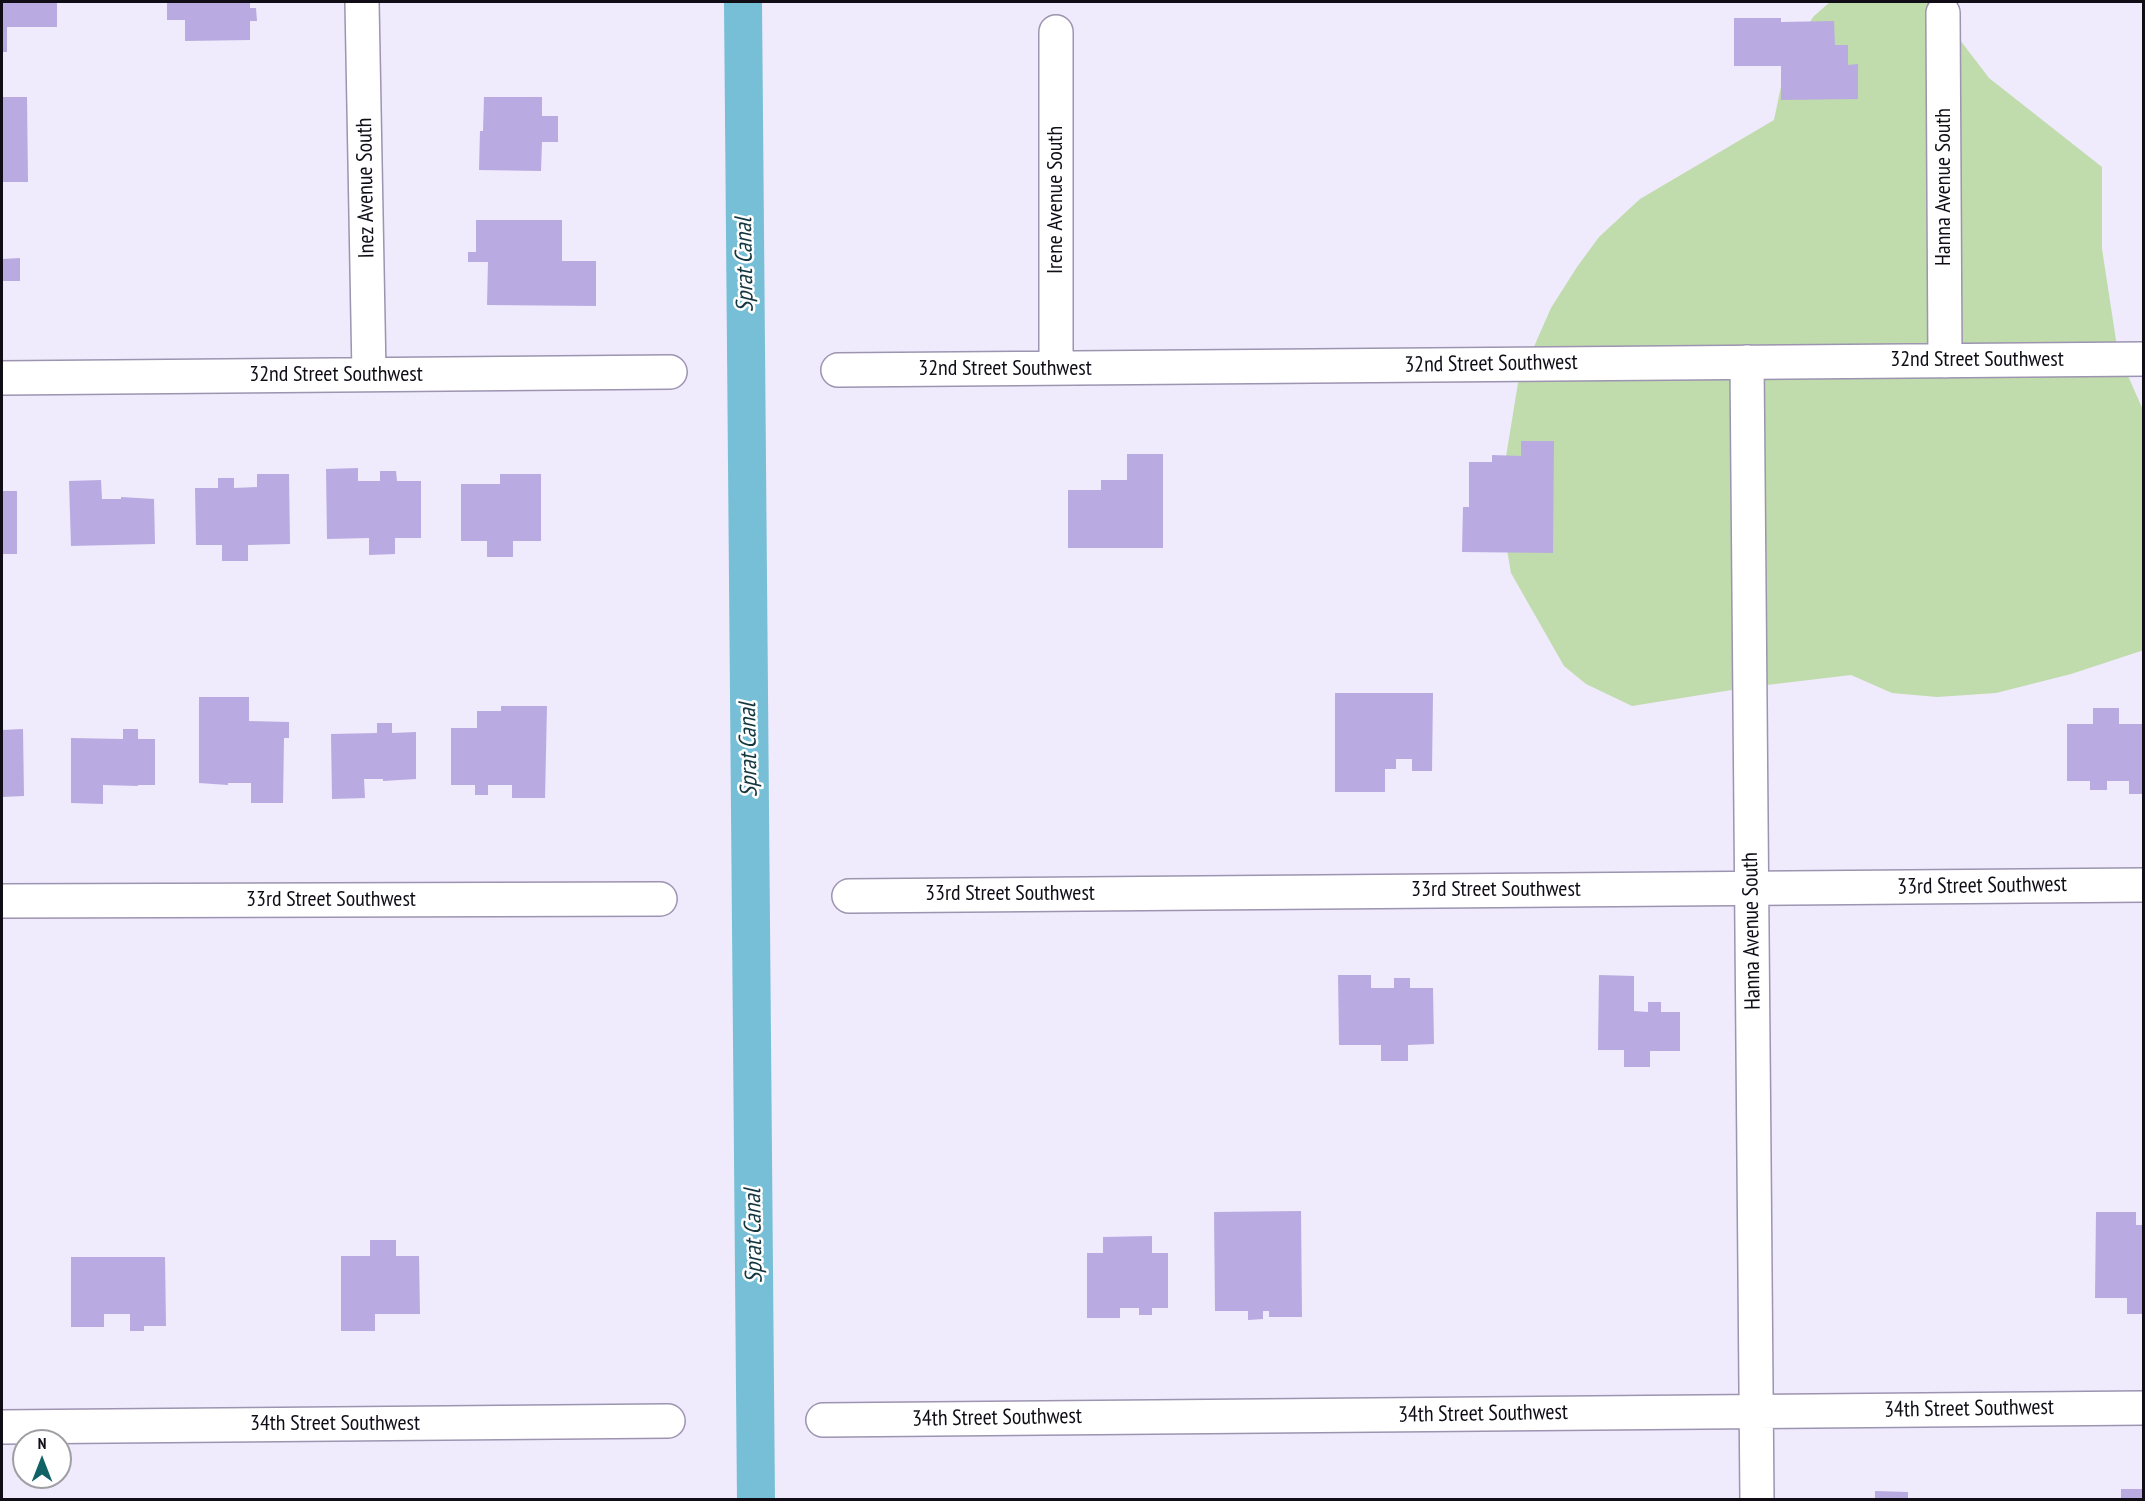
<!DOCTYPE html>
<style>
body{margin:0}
#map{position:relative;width:2145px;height:1501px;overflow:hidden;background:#efeafc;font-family:"PT Sans Narrow",sans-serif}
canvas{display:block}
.frame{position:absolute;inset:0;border:3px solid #100d17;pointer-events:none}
.north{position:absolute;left:12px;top:1429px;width:60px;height:60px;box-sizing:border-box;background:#fff;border:2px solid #9f9ea2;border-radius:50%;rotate:0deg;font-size:16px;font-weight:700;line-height:24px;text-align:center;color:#100d17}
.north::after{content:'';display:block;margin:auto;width:21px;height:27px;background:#116264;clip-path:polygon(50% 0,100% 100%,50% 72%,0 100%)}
</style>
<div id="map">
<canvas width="2145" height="1501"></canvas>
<div class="frame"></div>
<div class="north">N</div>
</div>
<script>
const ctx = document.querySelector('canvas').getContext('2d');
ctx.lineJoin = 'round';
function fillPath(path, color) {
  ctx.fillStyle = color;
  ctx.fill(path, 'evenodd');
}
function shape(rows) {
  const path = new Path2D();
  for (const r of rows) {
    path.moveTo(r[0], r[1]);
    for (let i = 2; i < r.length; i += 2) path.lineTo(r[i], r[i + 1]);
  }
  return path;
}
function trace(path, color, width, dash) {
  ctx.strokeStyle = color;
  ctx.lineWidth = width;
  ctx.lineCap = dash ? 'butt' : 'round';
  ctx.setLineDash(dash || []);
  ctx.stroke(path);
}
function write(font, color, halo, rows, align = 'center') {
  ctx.font = font + ' "PT Sans Narrow",sans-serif';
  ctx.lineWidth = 5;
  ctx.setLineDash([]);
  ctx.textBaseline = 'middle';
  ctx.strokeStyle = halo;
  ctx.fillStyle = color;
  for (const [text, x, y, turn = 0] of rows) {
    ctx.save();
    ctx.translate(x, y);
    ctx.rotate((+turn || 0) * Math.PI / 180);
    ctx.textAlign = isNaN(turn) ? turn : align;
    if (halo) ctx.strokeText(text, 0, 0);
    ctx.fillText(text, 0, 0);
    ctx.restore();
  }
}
const green = shape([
 [1830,2,1931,2,1989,78,2102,167,2102,249,2118,353,2143,410,2144,650,2071,674,1996,693,1937,697,1892,693,1851,675,1750,687,1632,706,1586,684,1564,666,1511,573,1504,532,1503,475,1518,383,1551,308,1577,267,1599,237,1640,199,1774,120,1788,53,1814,16]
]);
const canal = shape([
 [743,2,756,1500]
]);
const building = shape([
 [2,2,57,2,57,27,7,27,7,52,2,52],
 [167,2,250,2,250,8,256,8,257,21,250,21,250,40,185,41,185,20,167,20],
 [1734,18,1781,18,1781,22,1834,21,1835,45,1848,45,1848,65,1858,64,1858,99,1781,100,1781,66,1734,66],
 [2,97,27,97,28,182,2,182],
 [484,97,542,97,542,116,558,116,558,142,542,142,541,171,479,170,480,131,483,131],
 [476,220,562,220,562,261,596,261,596,306,487,305,488,262,468,262,468,252,476,252],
 [20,258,20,281,2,281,2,259],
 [1521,441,1554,441,1553,553,1462,552,1463,507,1469,507,1469,462,1492,462,1492,455,1521,456],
 [1127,454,1163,454,1163,548,1068,548,1068,490,1101,490,1101,480,1127,480],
 [358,468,358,481,380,481,380,471,396,471,397,481,421,481,421,538,395,538,395,554,369,555,369,538,327,539,326,469],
 [257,474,289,474,290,544,248,545,248,561,222,561,222,545,196,545,195,488,218,488,218,478,234,478,234,488,257,487],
 [500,474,541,474,541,541,513,541,513,557,487,557,487,541,461,541,461,484,500,484],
 [101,480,102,499,121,499,121,497,154,499,155,544,71,546,69,481],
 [2,491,17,491,17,554,2,554],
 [1335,693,1433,693,1432,771,1412,771,1412,759,1396,759,1396,769,1385,769,1385,792,1335,792],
 [199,697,249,697,249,721,289,722,289,738,284,738,283,803,251,803,251,783,228,783,228,785,199,783],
 [501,706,547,706,545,798,512,798,512,785,488,785,488,795,475,795,475,785,451,785,451,728,477,728,477,711,501,711],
 [2093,708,2119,708,2119,724,2144,724,2144,794,2129,794,2129,781,2107,781,2107,790,2090,790,2090,781,2067,781,2067,724,2093,724],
 [377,723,392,723,392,733,416,732,416,779,383,781,383,779,364,779,365,798,332,799,331,734,377,733],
 [23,729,24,796,2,797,2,730],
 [123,729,138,729,138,739,155,739,155,785,138,785,138,786,103,785,103,804,71,803,71,738,123,739],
 [1338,975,1371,975,1371,988,1394,988,1394,978,1410,978,1410,988,1433,988,1434,1044,1408,1045,1408,1061,1381,1061,1381,1045,1339,1045],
 [1599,975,1634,976,1634,1011,1648,1012,1648,1002,1661,1002,1661,1012,1680,1012,1680,1051,1650,1051,1650,1067,1624,1067,1624,1050,1598,1050],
 [1301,1211,1302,1317,1269,1317,1269,1311,1263,1311,1263,1319,1248,1320,1248,1311,1215,1311,1214,1212],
 [2096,1212,2136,1212,2136,1225,2144,1225,2144,1314,2127,1314,2127,1298,2095,1298],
 [1152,1236,1152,1253,1168,1253,1168,1308,1152,1308,1152,1315,1139,1315,1139,1308,1120,1308,1120,1318,1087,1318,1087,1253,1103,1253,1103,1237],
 [370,1240,396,1240,396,1256,419,1256,420,1314,375,1314,375,1331,341,1331,341,1256,370,1256],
 [71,1257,165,1257,166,1326,144,1326,144,1331,130,1331,130,1314,104,1314,104,1327,71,1327],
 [2121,1489,2144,1489,2144,1500,2121,1500],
 [1875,1491,1908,1492,1908,1500,1875,1500]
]);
const street = shape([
 [362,2,369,374],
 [1943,13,1945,361],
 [1747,362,1757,1500],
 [1056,368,1056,32],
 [838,370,2144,359],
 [2,378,670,372],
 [849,896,2144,885],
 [2,901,660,899],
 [823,1420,2144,1408],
 [2,1427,668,1421]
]);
const streetNames = [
 ["Hanna Avenue South",1944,187,-90],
 ["Inez Avenue South",366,188,-91],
 ["Irene Avenue South",1056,200,-90],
 ["32nd Street Southwest",1977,360],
 ["32nd Street Southwest",1491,364,-1],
 ["32nd Street Southwest",1005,369],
 ["32nd Street Southwest",336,375],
 ["33rd Street Southwest",1982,886,-1],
 ["33rd Street Southwest",1496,890],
 ["33rd Street Southwest",1010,894],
 ["33rd Street Southwest",331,900],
 ["Hanna Avenue South",1752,931,-91],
 ["34th Street Southwest",1969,1409,-1],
 ["34th Street Southwest",1483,1414,-1],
 ["34th Street Southwest",997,1418,-1],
 ["34th Street Southwest",335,1424]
];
const waterNames = [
 ["Sprat Canal",745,265,-91],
 ["Sprat Canal",749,750,-91],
 ["Sprat Canal",754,1236,-91]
];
fillPath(green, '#c0dbac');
trace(canal, '#76bfd6', 38);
fillPath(building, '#baaae2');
trace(street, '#9c94b0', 36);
trace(street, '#fff', 33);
write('22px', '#100d17', '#fff', streetNames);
write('italic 24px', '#133640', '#fff', waterNames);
</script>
